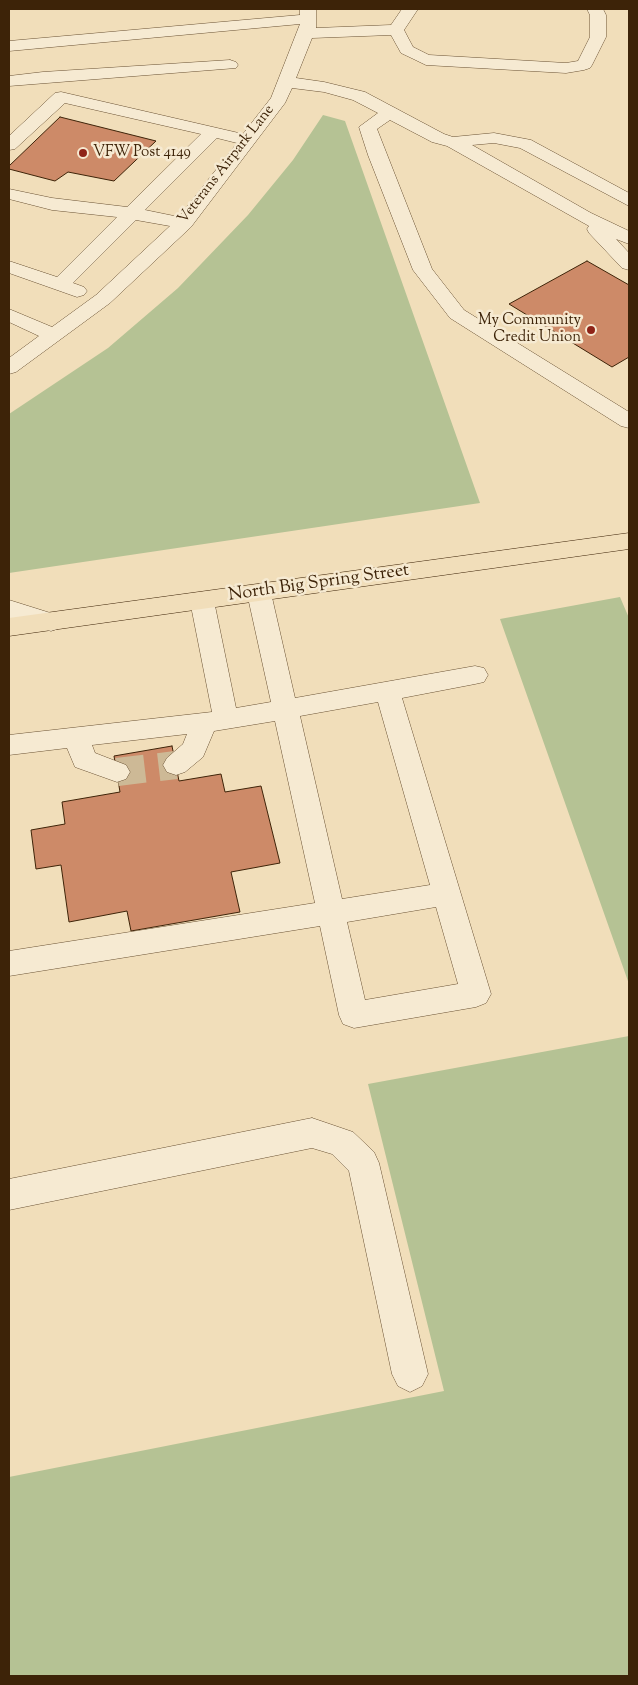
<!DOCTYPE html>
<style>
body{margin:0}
#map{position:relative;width:638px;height:1685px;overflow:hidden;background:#f1deba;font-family:"Sorts Mill Goudy",serif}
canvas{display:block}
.frame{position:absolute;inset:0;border:10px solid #3d2308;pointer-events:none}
</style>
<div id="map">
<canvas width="638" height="1685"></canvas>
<div class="frame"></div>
</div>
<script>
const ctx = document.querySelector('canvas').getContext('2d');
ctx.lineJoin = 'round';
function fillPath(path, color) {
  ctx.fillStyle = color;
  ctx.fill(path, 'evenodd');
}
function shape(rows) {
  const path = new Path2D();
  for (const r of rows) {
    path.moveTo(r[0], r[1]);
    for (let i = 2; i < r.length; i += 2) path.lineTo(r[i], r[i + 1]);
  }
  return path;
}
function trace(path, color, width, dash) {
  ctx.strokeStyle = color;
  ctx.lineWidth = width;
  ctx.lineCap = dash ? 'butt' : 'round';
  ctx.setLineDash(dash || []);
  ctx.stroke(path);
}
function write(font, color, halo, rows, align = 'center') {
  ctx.font = font + ' "Sorts Mill Goudy",serif';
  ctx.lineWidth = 5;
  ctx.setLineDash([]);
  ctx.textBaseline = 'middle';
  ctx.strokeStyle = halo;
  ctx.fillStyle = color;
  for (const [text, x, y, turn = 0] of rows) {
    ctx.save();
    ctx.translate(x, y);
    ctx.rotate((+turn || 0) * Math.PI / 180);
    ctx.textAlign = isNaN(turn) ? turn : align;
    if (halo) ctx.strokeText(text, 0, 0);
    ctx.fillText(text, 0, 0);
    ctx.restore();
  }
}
const green = shape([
 [323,115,345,121,480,503,9,573,9,414,108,348,178,288,248,215,293,160],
 [620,597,629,618,629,984,500,619],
 [629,1036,629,1676,9,1676,9,1477,444,1391,368,1084]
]);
const building = shape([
 [60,117,156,141,114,181,68,172,55,181,9,169,9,166,60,117],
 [587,261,629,285,629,357,612,367,509,304,587,261],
 [172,746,179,781,221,774,225,792,261,786,280,863,231,872,240,912,131,931,127,911,69,922,61,865,36,869,31,830,65,824,62,802,120,792,114,756,172,746]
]);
const minorTunnel = shape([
 [117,772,176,765]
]);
const minor = shape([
 [300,9,316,9,316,28,391,25,402,9,418,9,404,30,413,47,429,55,566,63,578,61,590,37,590,15,587,9,603,9,606,15,606,37,592,65,590,68,584,70,566,73,426,65,401,53,391,35,312,38,296,78,324,82,365,92,444,134,453,137,494,133,531,140,629,193,629,206,520,148,494,143,472,145,591,213,629,231,629,244,616,239,629,253,629,270,622,268,589,233,587,229,589,226,447,146,432,142,390,120,377,129,432,269,464,310,629,412,629,428,621,426,450,318,413,270,368,155,359,127,378,113,353,100,324,92,292,88,285,103,191,227,110,303,16,372,9,374,9,358,39,336,9,322,9,309,52,327,96,295,170,226,136,220,73,283,84,287,87,291,84,295,77,297,9,273,9,261,57,277,117,217,52,210,9,199,9,189,52,198,127,207,201,134,65,103,15,149,9,150,9,136,55,93,61,92,243,134,271,98,300,24,9,51,9,41,300,15,300,9],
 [217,138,237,143,179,217,145,210,217,138],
 [230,60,236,62,238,65,236,68,9,86,9,76,43,72,230,60],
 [259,585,267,587,271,593,295,698,475,666,484,668,488,675,484,682,475,684,402,698,491,994,486,1003,476,1007,354,1028,343,1024,339,1015,320,926,9,976,9,951,315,903,275,721,214,731,203,757,185,772,176,775,167,772,163,765,167,758,183,744,187,734,92,745,95,753,126,765,130,772,126,779,117,782,75,767,67,748,9,755,9,735,212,712,190,601,193,595,202,592,211,595,214,601,236,708,271,702,247,593,251,587,259,585],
 [378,702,430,885,342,899,300,716,378,702],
 [436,907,458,984,365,1000,347,922,436,907],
 [9,600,60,616,63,622,60,628,51,631,9,618,9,600],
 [312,1118,353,1132,374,1152,379,1163,428,1374,422,1386,410,1392,398,1386,392,1374,349,1171,332,1154,312,1148,9,1210,9,1179,312,1118]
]);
const highway = shape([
 [629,533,629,549,9,636,9,618,629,533]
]);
const markers = [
 [83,153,5,"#8f2418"],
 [591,330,5,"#8f2418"]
];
const farPoinames = [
 ["VFW Post 4149",93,153],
 ["My Community",581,321,"right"],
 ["Credit Union",581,338,"right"]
];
const farStreetnames = [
 ["Veterans Airpark Lane",227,165,-52]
];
const streetNames = [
 ["North Big Spring Street",319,584,-8]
];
fillPath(green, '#b5c294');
fillPath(building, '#cd8a68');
trace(building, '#3d2308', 1);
trace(minorTunnel, '#cdb996', 28, [28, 14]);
trace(minor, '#6a5234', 1);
trace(highway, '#3d2308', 1);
fillPath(minor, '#f6ead2');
fillPath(highway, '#f1deba');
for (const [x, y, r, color] of markers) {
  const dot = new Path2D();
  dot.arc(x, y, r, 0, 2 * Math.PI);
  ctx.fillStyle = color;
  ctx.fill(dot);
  trace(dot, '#f6ead2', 2);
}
write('15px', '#3d2308', '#f6ead2', farPoinames, 'left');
write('15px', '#3d2308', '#f6ead2', farStreetnames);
write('18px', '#3d2308', '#f6ead2', streetNames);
</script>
